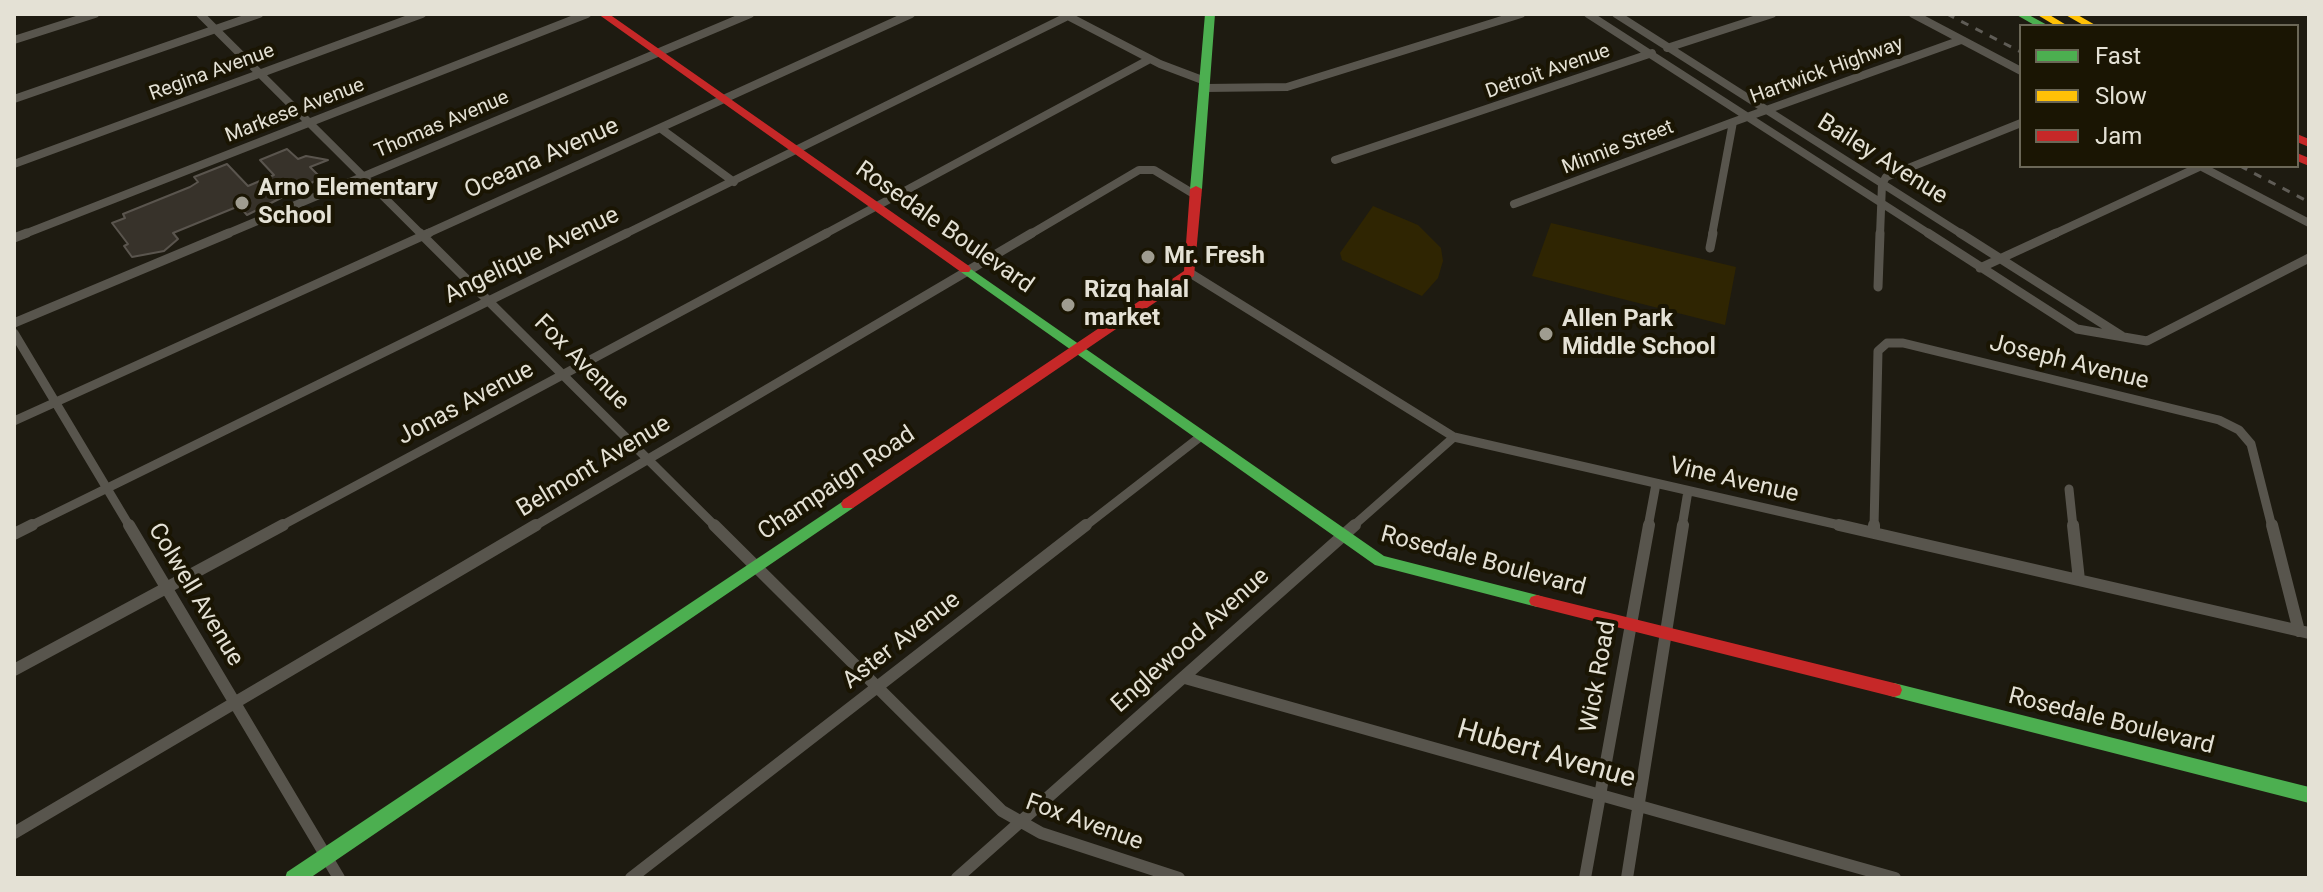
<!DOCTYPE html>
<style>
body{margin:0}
#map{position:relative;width:2323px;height:892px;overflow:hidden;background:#1e1b11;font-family:Roboto,sans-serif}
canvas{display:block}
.frame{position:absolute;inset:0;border:16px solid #e4e1d5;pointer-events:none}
.legend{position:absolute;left:2019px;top:24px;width:280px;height:144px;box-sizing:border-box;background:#1a1503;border:2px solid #6b6757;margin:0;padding:10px 14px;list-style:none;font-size:24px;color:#e4e1d5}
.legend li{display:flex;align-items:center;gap:16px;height:40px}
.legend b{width:40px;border:2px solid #6b6757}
</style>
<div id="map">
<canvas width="2323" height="892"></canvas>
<div class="frame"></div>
<ul class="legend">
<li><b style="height:10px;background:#4caf50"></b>Fast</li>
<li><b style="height:10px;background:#ffc107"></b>Slow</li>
<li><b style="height:10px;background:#c62828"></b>Jam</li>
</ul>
</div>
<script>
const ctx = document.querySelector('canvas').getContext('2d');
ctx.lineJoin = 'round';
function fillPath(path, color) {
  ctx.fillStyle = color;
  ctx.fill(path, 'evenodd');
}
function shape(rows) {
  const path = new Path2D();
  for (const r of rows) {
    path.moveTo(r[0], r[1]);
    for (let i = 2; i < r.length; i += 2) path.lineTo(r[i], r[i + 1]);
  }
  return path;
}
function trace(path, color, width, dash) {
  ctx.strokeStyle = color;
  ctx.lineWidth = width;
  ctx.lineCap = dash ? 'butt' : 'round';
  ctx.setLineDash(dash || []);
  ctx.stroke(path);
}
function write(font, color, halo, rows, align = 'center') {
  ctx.font = font + ' Roboto,sans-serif';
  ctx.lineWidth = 8;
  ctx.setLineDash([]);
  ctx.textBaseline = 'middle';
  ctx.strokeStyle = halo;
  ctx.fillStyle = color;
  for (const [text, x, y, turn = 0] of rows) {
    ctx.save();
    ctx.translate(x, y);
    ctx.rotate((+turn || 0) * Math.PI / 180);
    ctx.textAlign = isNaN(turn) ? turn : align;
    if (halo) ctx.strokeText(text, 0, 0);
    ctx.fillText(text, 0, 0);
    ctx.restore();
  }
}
const green = shape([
 [1373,206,1418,225,1441,248,1443,261,1438,278,1422,296,1342,260,1340,253],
 [1551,223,1736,267,1725,325,1532,276]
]);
const building = shape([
 [287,149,298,159,306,156,328,160,310,167,321,178,247,215,239,206,173,233,178,239,164,251,132,257,124,246,128,244,112,223,125,218,123,214,190,187,198,182,194,177,227,164,248,186,274,175,260,160,287,149]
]);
const streetFar2 = shape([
 [200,14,422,235],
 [1064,14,1160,64,1205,81],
 [1588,14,1931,235],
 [1616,14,1963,235],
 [1913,14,2021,71],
 [14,40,95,14],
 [1667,48,1772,14],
 [1206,88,1287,87,1521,14],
 [14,99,259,14],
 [660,128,734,182],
 [1335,160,1652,53],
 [14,164,422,14],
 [2200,166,2309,223],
 [1514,204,1733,122],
 [22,235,587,14],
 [224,235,750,14],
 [424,235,911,14],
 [623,235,1068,16],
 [823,235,1150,59],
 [1029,235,1139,170,1154,170,1197,196],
 [1712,235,1733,122,1961,40],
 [1880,235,1882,184,1886,177,2021,123],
 [2052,235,2201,166]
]);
const streetFar1 = shape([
 [420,233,716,527],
 [1928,233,2077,329,2147,341,2309,258],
 [1960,233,2122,336],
 [14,238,27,233],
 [1710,248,1713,233],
 [1980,268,2056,233],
 [1190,273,1454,437,1848,527],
 [1878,287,1880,233],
 [14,323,229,233],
 [14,333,130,527],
 [14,421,429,233],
 [2069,489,2073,527],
 [28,527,627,233],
 [279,527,827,233],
 [533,527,1032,233],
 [1084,527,1200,437],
 [1352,527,1454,437],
 [1648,527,1656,484],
 [1682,527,1688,491],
 [1874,527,1878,351,1887,343,1903,343,2219,420,2239,430,2251,444,2272,527]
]);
const street = shape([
 [129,525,339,878],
 [714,525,1002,811,1041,833,1179,878],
 [1839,525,2309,633],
 [2073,525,2079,580],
 [2272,525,2299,631],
 [1874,533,1874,525],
 [14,534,32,525],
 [14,670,283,525],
 [1185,678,1895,878],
 [14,833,536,525],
 [631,878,1086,525],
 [957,878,1355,525],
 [1585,878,1649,525],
 [1627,878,1683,525]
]);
const fast = shape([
 [1205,14,1215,14,1202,189,1196,192,1190,189,1205,14],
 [2015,14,2027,14,2049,26,2036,26,2015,14],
 [965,265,1384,556,1537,595,1543,597,1545,601,1543,605,1537,607,1375,565,961,272,959,269,961,266,965,265],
 [848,498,853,500,855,504,853,508,310,878,285,878,287,872,848,498],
 [1894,683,2309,787,2309,803,1894,697,1888,695,1886,690,1888,685,1894,683]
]);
const slow = shape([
 [2036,14,2048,14,2068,26,2056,26,2036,14],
 [2064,14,2076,14,2097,26,2085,26,2064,14]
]);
const jam = shape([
 [598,14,609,14,969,266,971,269,969,272,961,272,598,14],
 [2297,134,2309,139,2309,147,2297,142,2297,134],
 [2297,153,2309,158,2309,166,2297,161,2297,153],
 [1196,186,1202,189,1194,276,853,508,843,508,841,504,843,500,1184,271,1190,189,1196,186],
 [1537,595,1894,683,1900,685,1902,690,1900,695,1894,697,1537,607,1531,605,1529,601,1531,597,1537,595]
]);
const rail = shape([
 [1947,14,2021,52],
 [2240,166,2309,202]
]);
const markers = [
 [242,203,8,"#9f9c90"],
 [1148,257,8,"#9f9c90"],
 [1068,305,8,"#9f9c90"],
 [1546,334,8,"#9f9c90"]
];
const farStreetnames = [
 ["Hartwick Highway",1827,71,-20],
 ["Detroit Avenue",1548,72,-19],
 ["Regina Avenue",212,73,-20],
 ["Markese Avenue",295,111,-21],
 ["Thomas Avenue",442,125,-23],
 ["Minnie Street",1618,148,-21]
];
const streetNames = [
 ["Oceana Avenue",542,159,-24],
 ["Bailey Avenue",1882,160,32],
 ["Rosedale Boulevard",944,228,35],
 ["Angelique Avenue",532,256,-26],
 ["Fox Avenue",581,363,45],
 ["Joseph Avenue",2069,363,14],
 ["Jonas Avenue",466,404,-28],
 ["Belmont Avenue",594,467,-31],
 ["Vine Avenue",1734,481,13],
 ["Champaign Road",837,484,-34],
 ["Rosedale Boulevard",1483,562,15],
 ["Colwell Avenue",195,595,59],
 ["Aster Avenue",902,641,-38],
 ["Englewood Avenue",1191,641,-42],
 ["Wick Road",1599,677,-80],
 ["Rosedale Boulevard",2111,722,14],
 ["Fox Avenue",1084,823,20]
];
const poiNames = [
 ["Arno Elementary",258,189],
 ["School",258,217],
 ["Mr. Fresh",1164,257],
 ["Rizq halal",1084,291],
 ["market",1084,319],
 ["Allen Park",1562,320],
 ["Middle School",1562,348]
];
const nearStreetnames = [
 ["Hubert Avenue",1546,755,16]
];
fillPath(green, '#2f2502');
fillPath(building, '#37322a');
trace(building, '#5a554e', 2);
trace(streetFar2, '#58554d', 8);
trace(streetFar1, '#58554d', 9);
trace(street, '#58554d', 12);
fillPath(fast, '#4caf50');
fillPath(slow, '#ffc107');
fillPath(jam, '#c62828');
trace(rail, '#5f5c56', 3, [8, 8]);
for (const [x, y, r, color] of markers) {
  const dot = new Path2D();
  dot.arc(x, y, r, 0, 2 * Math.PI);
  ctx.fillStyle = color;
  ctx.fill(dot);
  trace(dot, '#1a1503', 3);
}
write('20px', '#e4e1d5', '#1a1503', farStreetnames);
write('24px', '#e4e1d5', '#1a1503', streetNames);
write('bold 24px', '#e4e1d5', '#1a1503', poiNames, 'left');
write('28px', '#e4e1d5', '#1a1503', nearStreetnames);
</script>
